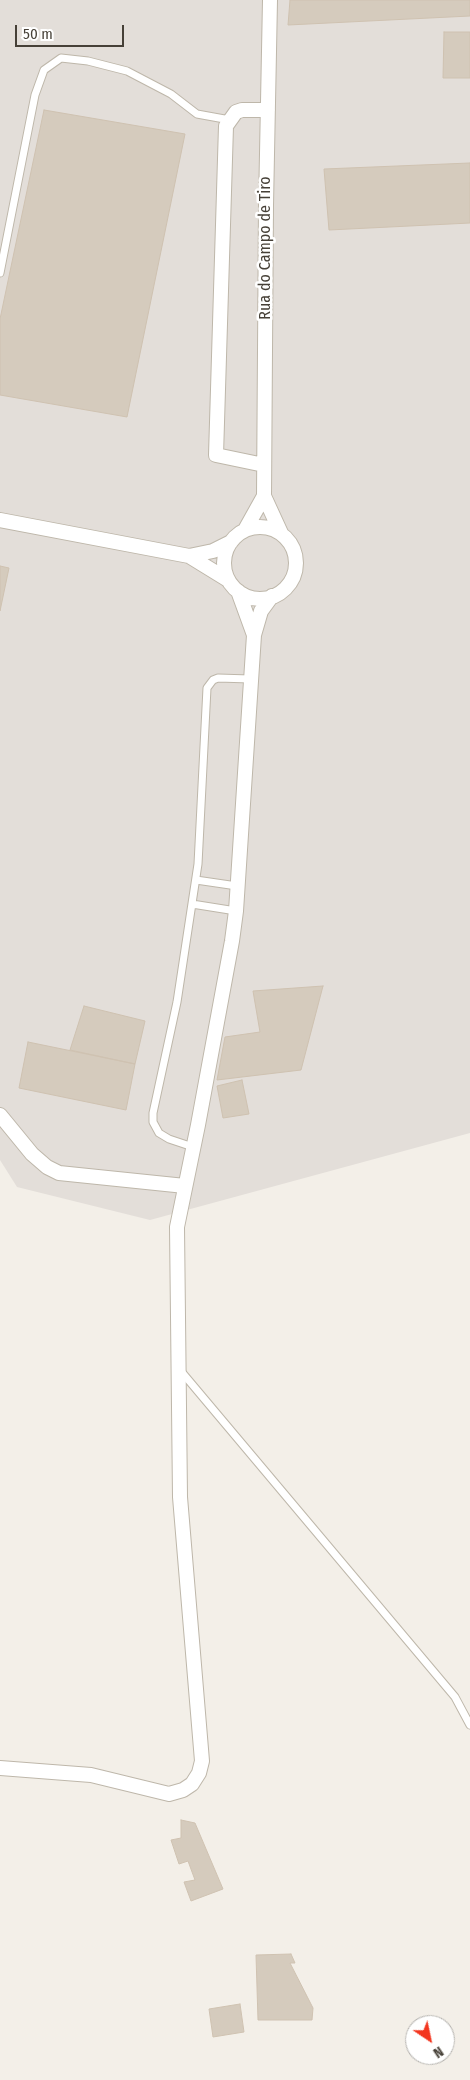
<!DOCTYPE html>
<style>
body{margin:0}
#map{position:relative;width:470px;height:2080px;overflow:hidden;background:#f3efe8;font-family:"Fira Sans Condensed",sans-serif}
canvas{display:block}
.north{position:absolute;left:405px;top:2015px;width:50px;height:50px;box-sizing:border-box;background:#fff;border:1px solid #b5b3af;border-radius:50%;rotate:146deg;font-size:14px;font-weight:700;line-height:20px;text-align:center;color:#464037}
.north::after{content:'';display:block;margin:auto;width:18px;height:22px;background:#f3361f;clip-path:polygon(50% 0,100% 100%,50% 72%,0 100%)}
.scale{position:absolute;left:15px;top:25px;width:109px;height:22px;box-sizing:border-box;border:2px solid #464037;border-top:0;padding-left:6px;font-size:15px;line-height:18px;white-space:nowrap;color:#464037;-webkit-text-stroke:4px #fff;paint-order:stroke}
</style>
<div id="map">
<canvas width="470" height="2080"></canvas>
<div class="north">N</div>
<div class="scale">50 m</div>
</div>
<script>
const ctx = document.querySelector('canvas').getContext('2d');
ctx.lineJoin = 'round';
function fillPath(path, color) {
  ctx.fillStyle = color;
  ctx.fill(path, 'evenodd');
}
function shape(rows) {
  const path = new Path2D();
  for (const r of rows) {
    if (r.length === 3) {
      path.moveTo(r[0] + r[2], r[1]);
      path.arc(r[0], r[1], r[2], 0, 2 * Math.PI);
      continue;
    }
    path.moveTo(r[0], r[1]);
    for (let i = 2; i < r.length; i += 2) path.lineTo(r[i], r[i + 1]);
  }
  return path;
}
function trace(path, color, width, dash) {
  ctx.strokeStyle = color;
  ctx.lineWidth = width;
  ctx.lineCap = dash ? 'butt' : 'round';
  ctx.setLineDash(dash || []);
  ctx.stroke(path);
}
function write(font, color, halo, rows, align = 'center') {
  ctx.font = font + ' "Fira Sans Condensed",sans-serif';
  ctx.lineWidth = 5;
  ctx.setLineDash([]);
  ctx.textBaseline = 'middle';
  ctx.strokeStyle = halo;
  ctx.fillStyle = color;
  for (const [text, x, y, turn = 0] of rows) {
    ctx.save();
    ctx.translate(x, y);
    ctx.rotate((+turn || 0) * Math.PI / 180);
    ctx.textAlign = isNaN(turn) ? turn : align;
    if (halo) ctx.strokeText(text, 0, 0);
    ctx.fillText(text, 0, 0);
    ctx.restore();
  }
}
const industrial = shape([
 [0,0,470,0,470,1133,150,1220,17,1187,0,1160]
]);
const building = shape([
 [290,0,470,0,470,16,288,25,290,0],
 [444,32,470,32,470,78,443,78,444,32],
 [44,110,185,134,127,417,0,395,0,319,44,110],
 [470,163,470,223,329,230,324,169,470,163],
 [0,566,9,568,0,611,0,566],
 [323,986,301,1070,217,1080,225,1037,260,1032,253,991,323,986],
 [84,1006,145,1021,135,1064,70,1050,84,1006],
 [28,1042,135,1064,126,1110,19,1088,28,1042],
 [242,1080,249,1114,223,1118,217,1086,242,1080],
 [181,1820,195,1823,223,1889,191,1901,184,1882,195,1880,188,1861,179,1864,171,1840,181,1838,181,1820],
 [291,1954,295,1963,290,1963,313,2008,312,2020,258,2020,256,1955,291,1954],
 [240,2004,244,2032,213,2037,209,2009,240,2004]
]);
const lane = shape([
 [0,273,35,95,44,70,61,58,88,61,127,71,171,94,197,114,230,120],
 [196,880,237,886],
 [192,904,236,911],
 [193,1147,169,1139,159,1133,153,1122,153,1113,177,1002,198,864,207,688,213,680,218,678,250,679],
 [180,1370,455,1697,470,1725]
]);
const street = shape([
 [270,0,266,205,264,496,281,533],
 [264,465,216,455,226,126,236,112,242,110,268,110],
 [0,520,189,556,228,580],
 [260,563,36],
 [245,530,264,496],
 [189,556,213,551,231,542],
 [238,591,254,635],
 [0,1115,32,1154,47,1167,59,1173,185,1186],
 [0,1768,91,1775,169,1794,183,1790,192,1784,199,1773,202,1761,180,1497,177,1227,198,1125,232,941,236,911,254,635,261,611,272,596]
]);
const streetNames = [
 ["Rua do Campo de Tiro",266,248,-90]
];
fillPath(industrial, '#e3ded9');
fillPath(building, '#d5cbbd');
trace(building, '#cfc2b1', 1);
trace(lane, '#beb7aa', 9);
trace(street, '#beb7aa', 16);
trace(lane, '#fff', 7);
trace(street, '#fff', 14);
write('16px', '#464037', '#fff', streetNames);
</script>
